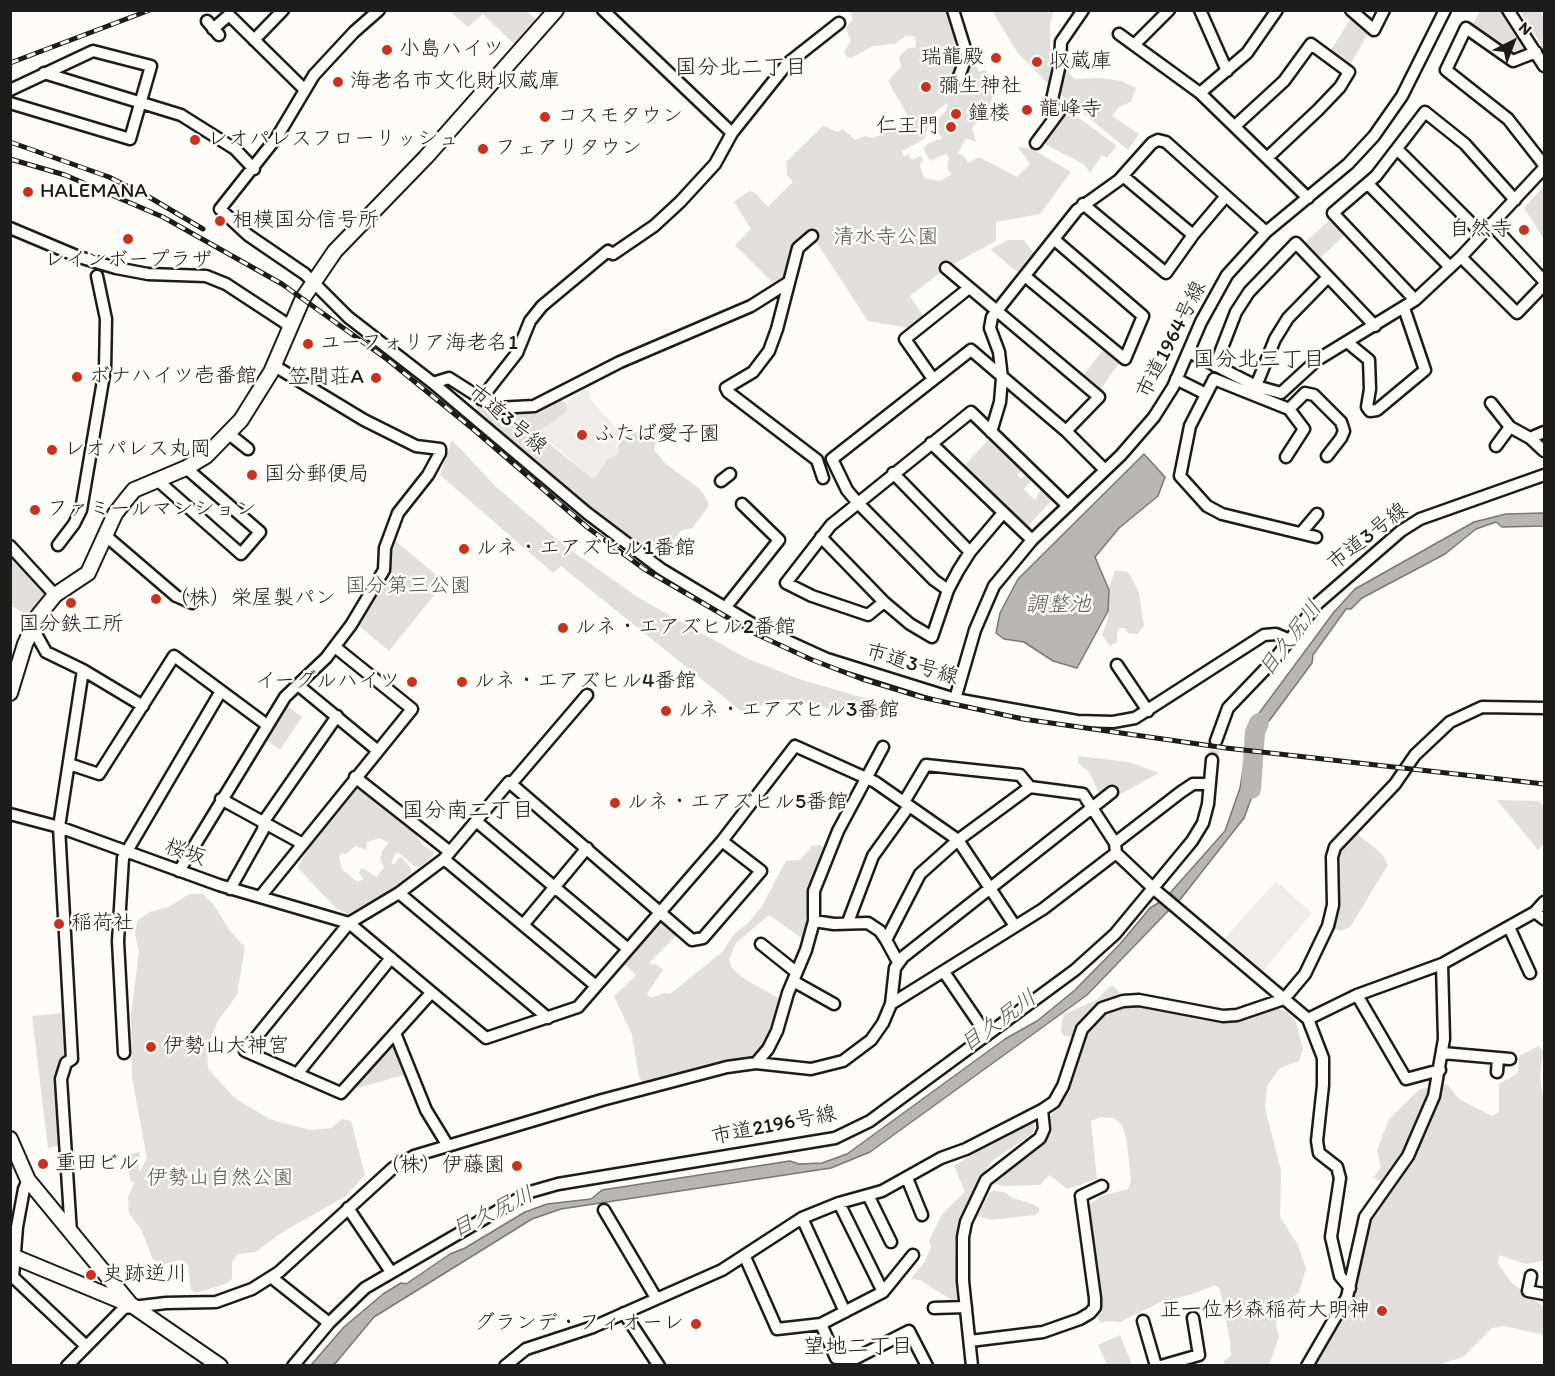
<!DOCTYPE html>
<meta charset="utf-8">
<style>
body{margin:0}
#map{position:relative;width:1555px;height:1376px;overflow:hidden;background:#fdfcf7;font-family:Itim,sans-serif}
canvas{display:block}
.frame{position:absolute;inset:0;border:12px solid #1c1c1c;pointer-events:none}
.north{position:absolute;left:1483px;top:12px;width:60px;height:60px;-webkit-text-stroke:4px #fdfcf7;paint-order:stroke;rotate:42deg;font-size:16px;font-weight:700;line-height:24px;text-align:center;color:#1c1c1c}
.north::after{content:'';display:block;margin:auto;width:21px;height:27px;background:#1c1c1c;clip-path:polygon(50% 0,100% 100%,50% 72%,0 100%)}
</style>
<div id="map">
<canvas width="1555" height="1376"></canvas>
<div class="frame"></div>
<div class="north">N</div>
</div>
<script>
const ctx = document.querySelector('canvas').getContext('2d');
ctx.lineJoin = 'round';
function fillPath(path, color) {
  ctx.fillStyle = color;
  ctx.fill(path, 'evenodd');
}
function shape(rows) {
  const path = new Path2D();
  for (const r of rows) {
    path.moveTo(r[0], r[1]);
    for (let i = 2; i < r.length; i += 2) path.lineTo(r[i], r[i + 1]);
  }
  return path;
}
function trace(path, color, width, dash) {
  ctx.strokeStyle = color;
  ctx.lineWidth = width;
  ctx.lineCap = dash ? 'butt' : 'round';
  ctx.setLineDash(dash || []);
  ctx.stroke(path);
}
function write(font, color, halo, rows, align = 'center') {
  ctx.font = font + ' Itim,"Klee One",sans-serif';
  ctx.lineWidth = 5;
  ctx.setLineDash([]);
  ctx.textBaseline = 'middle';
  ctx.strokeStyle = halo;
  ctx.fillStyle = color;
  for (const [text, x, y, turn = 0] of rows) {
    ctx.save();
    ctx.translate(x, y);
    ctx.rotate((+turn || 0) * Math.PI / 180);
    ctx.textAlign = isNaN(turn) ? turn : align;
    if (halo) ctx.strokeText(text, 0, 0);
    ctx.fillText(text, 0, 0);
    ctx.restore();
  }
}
const built = shape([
 [586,389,591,394,589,398,624,437,615,445,623,454,594,480,540,433,565,408,566,402],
 [1276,881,1312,913,1262,972,1224,939]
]);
const green = shape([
 [449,11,526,11,538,21,516,46,483,14,468,27],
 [850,11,952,11,979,72,985,70,996,86,987,114,972,127,976,142,966,138,958,153,964,156,968,163,979,157,1017,177,1030,164,1018,147,1032,149,1071,172,1040,214,996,222,996,241,946,268,910,296,924,317,909,328,868,321,813,237,806,239,785,279,772,282,735,245,751,229,734,202,749,191,755,193,768,207,793,182,787,175,786,162,822,127,825,126,837,132,843,129,855,140,865,136,872,138,899,128,908,116,888,81,901,67,899,57,907,49,916,47,915,37,907,35,895,44,873,46,851,58,847,57,844,52,851,41,846,28,853,19],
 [947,103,947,109,934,123,935,130,943,138,929,143,923,148,930,161,946,154,949,158,947,169,952,174,940,181,924,178,920,165,923,159,921,156,912,160,908,154,904,157,902,151,924,139,933,114],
 [992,11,1054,11,1050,24,1050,48,1074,79,1100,78,1121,81,1136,88,1131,102,1119,107,1112,116,1139,134,1128,150,1048,84,1017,52],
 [1480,11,1501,11,1529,49,1512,57,1471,27],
 [1520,11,1540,11,1544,19,1544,49],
 [1351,18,1368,33,1349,67,1329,53],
 [1064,107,1117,146,1107,158,1102,155,1090,173,1085,165,1041,142],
 [1544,186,1544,239,1524,208],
 [1332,218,1347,233,1319,259,1305,242],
 [1008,240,1024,240,1036,256,1023,271,1016,271,990,249],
 [1108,349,1121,360,1099,392,1082,377,1102,351],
 [561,399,566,404,567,411,545,427,540,432,542,438,592,478,596,477,608,459,619,454,618,445,626,437,645,427,654,432,657,436,654,450,666,464,700,489,708,501,709,506,692,528,681,531,674,539,666,541,658,552,646,554,630,537,547,475,541,465,531,465,492,429,490,421,476,409,477,404,495,415,503,417,518,411,552,405],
 [990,438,1023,469,1017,475,1021,479,1028,473,1033,479,1024,489,1035,500,1042,487,1054,498,1027,527,963,467],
 [452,440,495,486,565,546,639,598,746,658,799,679,885,704,876,720,788,699,741,711,561,566,553,573,440,475],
 [393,539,445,582,389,651,358,625,388,572],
 [10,550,46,595,30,616,11,606],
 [1115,570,1128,572,1139,592,1144,626,1137,634,1128,633,1125,628,1120,628,1117,633,1117,642,1110,646,1102,635,1108,618,1107,594],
 [287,706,302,717,280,750,265,739],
 [1079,756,1128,762,1159,773,1115,797,1108,788,1100,795,1089,772,1078,763],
 [356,784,410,826,424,846,434,852,433,856,420,867,414,866,399,853,395,854,391,864,394,864,400,857,403,859,412,870,408,881,348,914,336,908,298,868,319,827,353,792],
 [380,838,389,843,382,851,380,860,384,867,377,877,362,868,359,872,364,880,356,881,342,869,339,856,342,853,346,854,355,846,367,850,366,842],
 [1497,800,1539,801,1544,807,1544,844,1538,850],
 [1355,832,1382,854,1388,865,1350,927,1341,931,1332,928,1339,849],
 [821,845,824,849,810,896,803,939,769,915,736,943,729,959,731,967,743,978,782,1000,776,1024,764,1047,752,1056,735,1062,643,1084,639,1077,632,1035,614,996,636,975,624,963,662,916,680,932,649,963,657,965,663,970,647,994,651,998,665,993,670,994,722,952,734,934,749,922,762,906,786,861,800,860,812,846],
 [189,894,203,894,213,904,230,931,245,947,237,995,218,1021,207,1046,208,1069,235,1098,269,1119,310,1130,331,1128,342,1119,351,1121,365,1175,346,1196,281,1233,256,1252,238,1254,232,1262,232,1279,228,1283,196,1293,191,1290,188,1265,180,1260,165,1264,153,1260,142,1231,129,1213,128,1197,135,1182,131,1182,125,1155,140,1152,138,1166,140,1171,147,1158,132,1078,131,1015,139,951,135,935,137,921,150,912,169,907],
 [1110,986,1115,987,1123,998,1075,1037,1064,1036,1061,1031,1062,1020,1065,1014,1096,1000],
 [1136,1004,1186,1012,1224,1022,1244,1019,1274,1007,1287,1012,1296,1022,1303,1049,1299,1061,1280,1068,1267,1086,1265,1108,1281,1170,1280,1217,1298,1245,1306,1269,1299,1292,1277,1311,1276,1326,1279,1337,1269,1365,1224,1365,1224,1361,1231,1356,1230,1341,1220,1289,1215,1285,1193,1294,1159,1303,1120,1322,1108,1321,1100,1323,1096,1314,1102,1306,1101,1290,1087,1213,1090,1204,1101,1196,1128,1189,1131,1180,1126,1136,1121,1124,1114,1118,1101,1117,1091,1121,1097,1179,1068,1189,1049,1175,1040,1185,1002,1186,994,1183,1044,1141,1052,1131,1050,1118,1068,1087,1085,1031,1095,1018,1115,1007],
 [63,1013,67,1045,56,1079,61,1145,48,1148,32,1016],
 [392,1046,397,1046,407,1074,358,1088,355,1086],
 [1539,1046,1543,1051,1540,1077,1544,1104,1544,1261,1526,1264,1499,1255,1498,1264,1513,1284,1544,1307,1544,1335,1504,1326,1492,1328,1463,1357,1437,1365,1310,1366,1345,1305,1366,1225,1383,1184,1374,1177,1381,1167,1377,1150,1389,1119,1420,1089,1447,1084,1459,1099,1492,1116,1499,1112,1499,1084,1518,1073,1519,1056],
 [1031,1121,1035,1128,1031,1135,992,1161,974,1187,974,1196,968,1201,955,1247,961,1301,953,1301,920,1280,911,1279,925,1261,931,1247,929,1240,943,1213,965,1192,954,1166,1000,1138,1007,1130],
 [993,1191,1005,1192,1011,1197,1034,1205,1039,1208,1039,1212,1035,1215,991,1220,978,1216,989,1193],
 [1120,1335,1132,1365,1107,1365,1098,1345]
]);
const water = shape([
 [1144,454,1165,477,1158,496,1119,528,1095,557,1109,590,1108,611,1077,668,1053,661,1024,642,1004,639,996,633,1000,613,1018,579,1144,454],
 [1544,513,1544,526,1502,527,1496,522,1476,529,1445,554,1362,598,1351,609,1346,609,1313,655,1312,663,1269,721,1266,720,1261,726,1260,749,1247,747,1254,720,1334,612,1355,589,1474,522,1506,514,1544,513],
 [1244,764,1260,765,1254,791,1244,818,1179,901,1170,893,1225,831,1240,788,1244,764],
 [1160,902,1169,910,1087,995,870,1152,831,1168,561,1209,532,1219,374,1317,334,1365,311,1365,344,1327,383,1294,401,1283,406,1284,450,1254,465,1248,525,1212,547,1204,591,1199,602,1190,790,1161,799,1164,822,1163,847,1154,1005,1039,1037,1021,1075,990,1120,944,1150,908,1160,902]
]);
const river = shape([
 [1251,789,1255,732,1259,723]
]);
const minorTunnel = shape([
 [1212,760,1216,741]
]);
const minor = shape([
 [379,10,354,32,314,75,277,137,220,209,248,235,305,274,348,317,433,383,587,513,661,569,759,628,827,659,955,699,1077,721,1113,722,1135,718,1264,635,1276,634,1290,640],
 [603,10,732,133],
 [953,10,967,55,958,79],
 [1200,10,1227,71],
 [1351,10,1374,30,1384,10],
 [1508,10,1544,66],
 [207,21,219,35],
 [213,29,229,15,305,90],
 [1119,34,1200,93,1308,198],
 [254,40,283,10],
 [1134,45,1169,10],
 [1536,52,1513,61,1466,28,1446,70,1508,119,1544,165],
 [44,73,181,115,235,149,254,169],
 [10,90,93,51,151,66,130,139,10,103],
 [1200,93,1247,53,1277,10],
 [1235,126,1284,81,1311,44,1349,72,1340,87,1318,110,1267,158],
 [1036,143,1059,112,1051,104,1060,64,1061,42,1083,10],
 [1398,150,1482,234],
 [1123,176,1193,235],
 [1368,184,1450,267],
 [1083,204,1166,273,1193,235,1226,196],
 [1491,224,1544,281],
 [10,228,79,257,116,268,148,274,206,276,226,284,290,326],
 [812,236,798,248,777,329,769,351,753,372,726,388,728,392,817,460,823,478],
 [1461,257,1517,313,1544,285],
 [946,268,1099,397,1066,431],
 [1026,277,1125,359,1143,316,1056,241],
 [1415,300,1333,213,1376,176,1425,112,1465,144,1515,200],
 [1347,342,1369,360,1370,389,1367,407,1370,411,1377,410,1425,370,1404,308],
 [1189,352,1256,386,1281,393,1317,360,1415,300,1461,257,1544,168],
 [1215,366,1236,312,1249,292,1296,243,1375,326],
 [933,379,905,339,969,288],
 [1176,379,1206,394],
 [433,383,449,378,496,408,534,406,620,362,751,306,789,282],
 [1256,386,1275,339,1288,318,1328,277],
 [481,399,517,353,530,321,542,306,608,251,613,254,654,226,680,202,715,164,732,133,787,64,839,23],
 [1491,403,1510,427,1530,438,1544,451],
 [1289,409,1305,393,1314,395,1341,422,1344,431,1341,438,1327,456],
 [991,432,1000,402,1002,378,999,352,990,328,992,317,1077,210,1119,180,1152,143,1158,140,1166,142,1266,232],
 [229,434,248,449],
 [1530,438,1544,432],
 [931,443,1032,540],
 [1496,446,1510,427],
 [1286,457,1304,429,1289,409,1214,379,1190,426,1180,476,1207,506,1222,514,1316,537],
 [893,473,970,552],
 [156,479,241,554,260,532,186,468],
 [721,481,730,474],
 [1301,533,1317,514],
 [106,536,176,596,192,603],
 [821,537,884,602,910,624,932,637,948,590,958,571,970,552,1003,513],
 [58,545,74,524,81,510,105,369,106,319,97,276],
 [10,546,55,595],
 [948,590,934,580,857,502,847,490,832,459,971,350,1066,431,1105,470],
 [884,602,868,615,812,596,786,583,831,525,971,412,1068,506],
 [725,608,779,540,742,504],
 [32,627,46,652,83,670,143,706],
 [1117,665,1148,711],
 [298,685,378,751],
 [955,699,975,630,994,586,1032,540,1121,455,1154,417,1173,387,1201,322,1227,275,1266,232,1348,164,1374,136,1402,96,1445,10],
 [1216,741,1228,708,1274,660,1318,603,1401,531,1420,519,1544,475],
 [69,764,99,774,174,656,267,725],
 [355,777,450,852],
 [511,784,587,695],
 [221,799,303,844],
 [904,802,926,765,1020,775,1030,787],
 [10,814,59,827,219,885,349,923,486,1038,578,1007,722,841,795,746,875,782,958,840,1015,926],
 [476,821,628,949],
 [1115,843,1181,792,1193,784,1209,784],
 [444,859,596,986],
 [179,871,285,697,326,658,351,625,384,570,385,548,398,513,428,475,440,453,440,449,416,446,364,420,273,365],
 [230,889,263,830,264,821,337,716],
 [399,893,548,1018],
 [260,897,412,709,335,647],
 [1535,912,1544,919],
 [814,921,834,924,868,923,880,931,886,940],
 [848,922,873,856,909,806],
 [523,925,587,848],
 [1509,927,1530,973],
 [761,944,796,972],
 [898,962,886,940,920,874,958,840,1030,787,1083,794,1115,843,1116,853,1154,889,1308,1019,1323,1058,1323,1085,1317,1141,1319,1153,1337,1167,1340,1178,1331,1237,1340,1276,1350,1288],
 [944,972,987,1035],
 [793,981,834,1004],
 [431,993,341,1093,245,1051,349,923,399,893,444,859,509,782,692,940,703,938,761,871,722,841],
 [1357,995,1406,1079,1440,1070],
 [891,1004,1043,909,1116,853],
 [1308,1019,1357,995,1442,964,1535,912,1544,902],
 [395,1033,426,1110,448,1146],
 [124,1053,118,941,123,858,221,691],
 [1443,1053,1510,1059],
 [756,1063,768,1049,777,1031,788,993,806,950,814,921,814,891,838,831,883,747],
 [1497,1072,1498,1058],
 [297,1074,391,958],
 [907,1178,922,1215],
 [28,1180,24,1189,17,1227,13,1277,85,1345],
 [868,1195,891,1242],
 [839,1203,883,1292],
 [348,1208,391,1272],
 [604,1210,656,1298],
 [802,1218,845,1312],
 [71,1233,61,1079,66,1063,72,1059,59,827,83,670],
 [745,1257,777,1329,821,1324,883,1292,913,1255],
 [1531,1276,1528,1291,1544,1294],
 [271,1277,329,1323],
 [934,1308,966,1307],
 [624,1313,659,1366],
 [1143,1321,1156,1366],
 [821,1324,836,1358,856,1358,909,1331,927,1366],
 [970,1341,1043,1332,1080,1319,1090,1313,1095,1307,1095,1298,1081,1196,1102,1186],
 [67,1366,124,1308,166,1303,216,1302,252,1289,279,1272,393,1168,414,1156,602,1100,727,1067,756,1063,811,1069,843,1061,871,1040,883,1023,891,1004,895,968,903,957,1112,792],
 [293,1366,329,1323,365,1288,530,1192,558,1184,835,1138,870,1121,1075,970,1115,934,1192,841,1203,823,1208,804,1212,760],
 [505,1366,526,1349,593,1327,722,1270,802,1218,839,1203,882,1191,941,1158,966,1149,1042,1110,1054,1102,1063,1086,1082,1029,1102,1008,1123,1001,1139,1000,1223,1016,1237,1015,1284,999,1305,974,1328,926,1333,905,1332,857,1335,847,1395,784,1415,755,1450,722,1482,707,1544,708],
 [972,1366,963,1281,963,1237,966,1222,986,1180,1040,1138,1044,1129,1042,1110],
 [1161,1366,1199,1355,1193,1318],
 [1307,1366,1347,1297,1365,1217,1408,1156,1434,1096,1444,1039,1442,964]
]);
const major = shape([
 [10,693,25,644,38,616,55,595,88,573,115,514,125,501,134,490,186,468,206,456,241,420,271,372,303,298,335,251,426,157,556,10],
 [10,1139,28,1180,131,1305],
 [10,1255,133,1306,220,1366]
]);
const rail = shape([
 [10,63,150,10],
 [10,142,109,177,149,197,203,229],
 [10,159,65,175,163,217,282,284,388,360,473,429,587,527,644,569,756,634,810,659,862,679,921,697,1023,719,1226,748,1544,784]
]);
const markers = [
 [387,50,6,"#c8321e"],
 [996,58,6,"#c8321e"],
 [1037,62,6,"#c8321e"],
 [338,82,6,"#c8321e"],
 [926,87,6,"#c8321e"],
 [1027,110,6,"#c8321e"],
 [956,114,6,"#c8321e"],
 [545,117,6,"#c8321e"],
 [951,127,6,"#c8321e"],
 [195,140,6,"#c8321e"],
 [483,149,6,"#c8321e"],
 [28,192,6,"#c8321e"],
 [220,221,6,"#c8321e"],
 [1524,230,6,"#c8321e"],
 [128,239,6,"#c8321e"],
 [308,344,6,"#c8321e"],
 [77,377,6,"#c8321e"],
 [376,378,6,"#c8321e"],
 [582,435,6,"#c8321e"],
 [52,450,6,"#c8321e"],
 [252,475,6,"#c8321e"],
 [35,510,6,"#c8321e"],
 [464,549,6,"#c8321e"],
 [156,599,6,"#c8321e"],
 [71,603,6,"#c8321e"],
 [563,628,6,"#c8321e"],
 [412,682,6,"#c8321e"],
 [462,682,6,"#c8321e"],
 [666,711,6,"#c8321e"],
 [615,803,6,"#c8321e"],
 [59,924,6,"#c8321e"],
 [151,1047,6,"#c8321e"],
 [43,1164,6,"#c8321e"],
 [517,1166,6,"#c8321e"],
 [91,1275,6,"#c8321e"],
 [1382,1311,6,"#c8321e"],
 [696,1324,6,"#c8321e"]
];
const poiNames = [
 ["小島ハイツ",399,50],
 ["瑞龍殿",984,58,"right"],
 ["収蔵庫",1049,62],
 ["海老名市文化財収蔵庫",350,82],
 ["彌生神社",938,87],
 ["龍峰寺",1039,110],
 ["鐘楼",968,114],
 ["コスモタウン",557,117],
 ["仁王門",939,127,"right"],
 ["レオパレスフローリッシュ",207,140],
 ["フェアリタウン",495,149],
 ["HALEMANA",40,192],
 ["相模国分信号所",232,221],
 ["自然寺",1512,230,"right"],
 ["レインボープラザ",128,261,"center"],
 ["ユーフォリア海老名1",320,344],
 ["ボナハイツ壱番館",89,377],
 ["笠間荘A",364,378,"right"],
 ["ふたば愛子園",594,435],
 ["レオパレス丸岡",64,450],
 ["国分郵便局",264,475],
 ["ファミールマンション",47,510],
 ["ルネ・エアズヒル1番館",476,549],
 ["（株）栄屋製パン",168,599],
 ["国分鉄工所",71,625,"center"],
 ["ルネ・エアズヒル2番館",575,628],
 ["イーグルハイツ",400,682,"right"],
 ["ルネ・エアズヒル4番館",474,682],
 ["ルネ・エアズヒル3番館",678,711],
 ["ルネ・エアズヒル5番館",627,803],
 ["稲荷社",71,924],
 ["伊勢山大神宮",163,1047],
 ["重田ビル",55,1164],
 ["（株）伊藤園",505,1166,"right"],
 ["史跡逆川",103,1275],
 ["正一位杉森稲荷大明神",1370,1311,"right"],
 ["グランデ・フィオーレ",684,1324,"right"]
];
const parkNames = [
 ["清水寺公園",886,238],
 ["国分第三公園",408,587],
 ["伊勢山自然公園",220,1179]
];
const streetNames = [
 ["市道1964号線",1172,340,-63],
 ["市道3号線",507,420,40],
 ["市道3号線",1368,537,-38],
 ["市道3号線",912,665,17],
 ["桜坂",185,853,19],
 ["市道2196号線",774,1126,-11]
];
const neighbourhoodNames = [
 ["国分北二丁目",741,68],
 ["国分北三丁目",1259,360],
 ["国分南二丁目",468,811],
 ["望地二丁目",858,1347]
];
const waterNames = [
 ["調整池",1058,605],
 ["目久尻川",1291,639,-53],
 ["目久尻川",999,1022,-36],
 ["目久尻川",493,1213,-26]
];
fillPath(built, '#eeede9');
fillPath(green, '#e0dfdb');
fillPath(water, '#b7b6b2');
trace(water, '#797876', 1.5);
trace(river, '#b7b6b2', 20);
trace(minorTunnel, '#dbdad6', 10, [10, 5]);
trace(minor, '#1c1c1c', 15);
trace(major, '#1c1c1c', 18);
trace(minor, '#fdfcf7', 10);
trace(major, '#fdfcf7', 14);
trace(rail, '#1c1c1c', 5);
trace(rail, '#fdfcf7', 3, [9]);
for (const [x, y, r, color] of markers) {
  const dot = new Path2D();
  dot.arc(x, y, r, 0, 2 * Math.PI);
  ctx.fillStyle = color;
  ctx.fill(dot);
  trace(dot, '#fdfcf7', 2);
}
write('21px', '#1c1c1c', '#fdfcf7', poiNames, 'left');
write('21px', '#575655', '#fdfcf7', parkNames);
write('21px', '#1c1c1c', '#fdfcf7', streetNames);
write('22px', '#1c1c1c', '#fdfcf7', neighbourhoodNames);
write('italic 22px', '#5a5a58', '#fdfcf7', waterNames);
</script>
